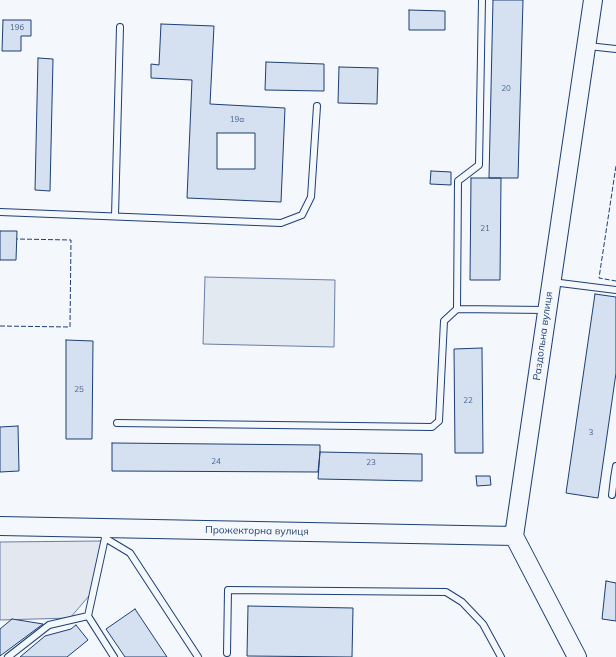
<!DOCTYPE html>
<meta charset="utf-8">
<style>
body{margin:0}
canvas{display:block;background:#f4f7fb}
</style>
<canvas width="616" height="657"></canvas>
<script>
const ctx = document.querySelector('canvas').getContext('2d');
ctx.lineJoin = 'round';
function fillPath(path, color) {
  ctx.fillStyle = color;
  ctx.fill(path, 'evenodd');
}
function shape(rows) {
  const path = new Path2D();
  for (const r of rows) {
    path.moveTo(r[0], r[1]);
    for (let i = 2; i < r.length; i += 2) path.lineTo(r[i], r[i + 1]);
  }
  return path;
}
function trace(path, color, width, dash) {
  ctx.strokeStyle = color;
  ctx.lineWidth = width;
  ctx.lineCap = dash ? 'butt' : 'round';
  ctx.setLineDash(dash || []);
  ctx.stroke(path);
}
function write(font, color, halo, rows, align = 'center') {
  ctx.font = font + ' Mulish,sans-serif';
  ctx.lineWidth = 3;
  ctx.setLineDash([]);
  ctx.textBaseline = 'middle';
  ctx.strokeStyle = halo;
  ctx.fillStyle = color;
  for (const [text, x, y, turn = 0] of rows) {
    ctx.save();
    ctx.translate(x, y);
    ctx.rotate((+turn || 0) * Math.PI / 180);
    ctx.textAlign = isNaN(turn) ? turn : align;
    if (halo) ctx.strokeText(text, 0, 0);
    ctx.fillText(text, 0, 0);
    ctx.restore();
  }
}
const green = shape([
 [205,277,335,280,334,347,203,344,205,277]
]);
const parking = shape([
 [101,541,95,589,70,618,0,620,0,542,101,541]
]);
const building = shape([
 [493,0,523,0,518,178,489,178,493,0],
 [409,10,445,11,445,30,409,30,409,10],
 [3,20,31,20,31,36,21,36,21,51,2,51,3,20],
 [161,24,214,26,210,104,285,108,281,202,187,198,192,80,151,78,151,64,159,65,161,24],
 [217,133,255,133,255,169,217,169,217,133],
 [38,58,53,59,50,191,35,190,38,58],
 [266,62,324,64,324,91,265,90,266,62],
 [339,67,378,68,377,104,338,103,339,67],
 [431,171,451,172,451,185,430,184,431,171],
 [471,178,501,178,500,280,470,280,471,178],
 [0,231,17,231,16,260,0,260,0,231],
 [595,294,616,297,616,373,598,498,566,493,595,294],
 [66,340,93,341,92,439,66,439,66,340],
 [482,348,483,453,455,453,454,349,482,348],
 [18,426,19,471,0,472,0,427,18,426],
 [112,443,320,445,320,452,318,472,112,471,112,443],
 [320,452,422,454,422,481,318,479,320,452],
 [476,476,490,476,491,485,477,486,476,476],
 [606,581,616,583,616,621,602,619,606,581],
 [248,606,353,608,352,657,247,656,248,606],
 [135,609,167,657,125,657,106,629,135,609],
 [12,619,43,624,0,656,0,629,12,619],
 [76,625,88,640,67,657,20,657,45,636,71,629,76,625]
]);
const lane = shape([
 [588,46,616,49],
 [0,212,281,223,302,215,311,197,317,106],
 [115,216,120,27],
 [552,282,616,290],
 [457,309,545,310],
 [117,423,432,427,439,421,444,321,457,309,458,181,479,165,482,0],
 [614,478,616,466],
 [612,495,614,478,616,478],
 [105,538,130,553,198,657],
 [88,616,114,657],
 [227,653,228,590,446,592,462,602,483,624,501,657],
 [8,657,49,625,88,616,105,538,102,529]
]);
const secondary = shape([
 [0,526,514,536],
 [577,657,514,536,593,0]
]);
const fence = shape([
 [616,166,599,278,616,281],
 [0,326,70,327,71,240,17,239]
]);
const numberNames = [
 ["19б",17,28],
 ["20",506,89],
 ["19а",237,120],
 ["21",485,229],
 ["25",79,390],
 ["22",468,401],
 ["3",591,433],
 ["24",216,462],
 ["23",371,463]
];
const streetNames = [
 ["Раздольна вулиця",543,336,-82],
 ["Прожекторна вулиця",257,531,1]
];
fillPath(green, '#e3e9f0');
trace(green, '#687fa3', 1);
fillPath(parking, '#e3e8f0');
trace(parking, '#687fa3', 1);
fillPath(building, '#d5e0f0');
trace(building, '#1d3f73', 1);
trace(lane, '#1d3f73', 8);
trace(secondary, '#1d3f73', 20);
trace(lane, '#f4f7fb', 6);
trace(secondary, '#f4f7fb', 18);
trace(fence, '#1d3f73', 1, [5, 2]);
write('8px', '#4b6792', null, numberNames);
write('10px', '#1d3f73', '#f4f7fb', streetNames);
</script>
